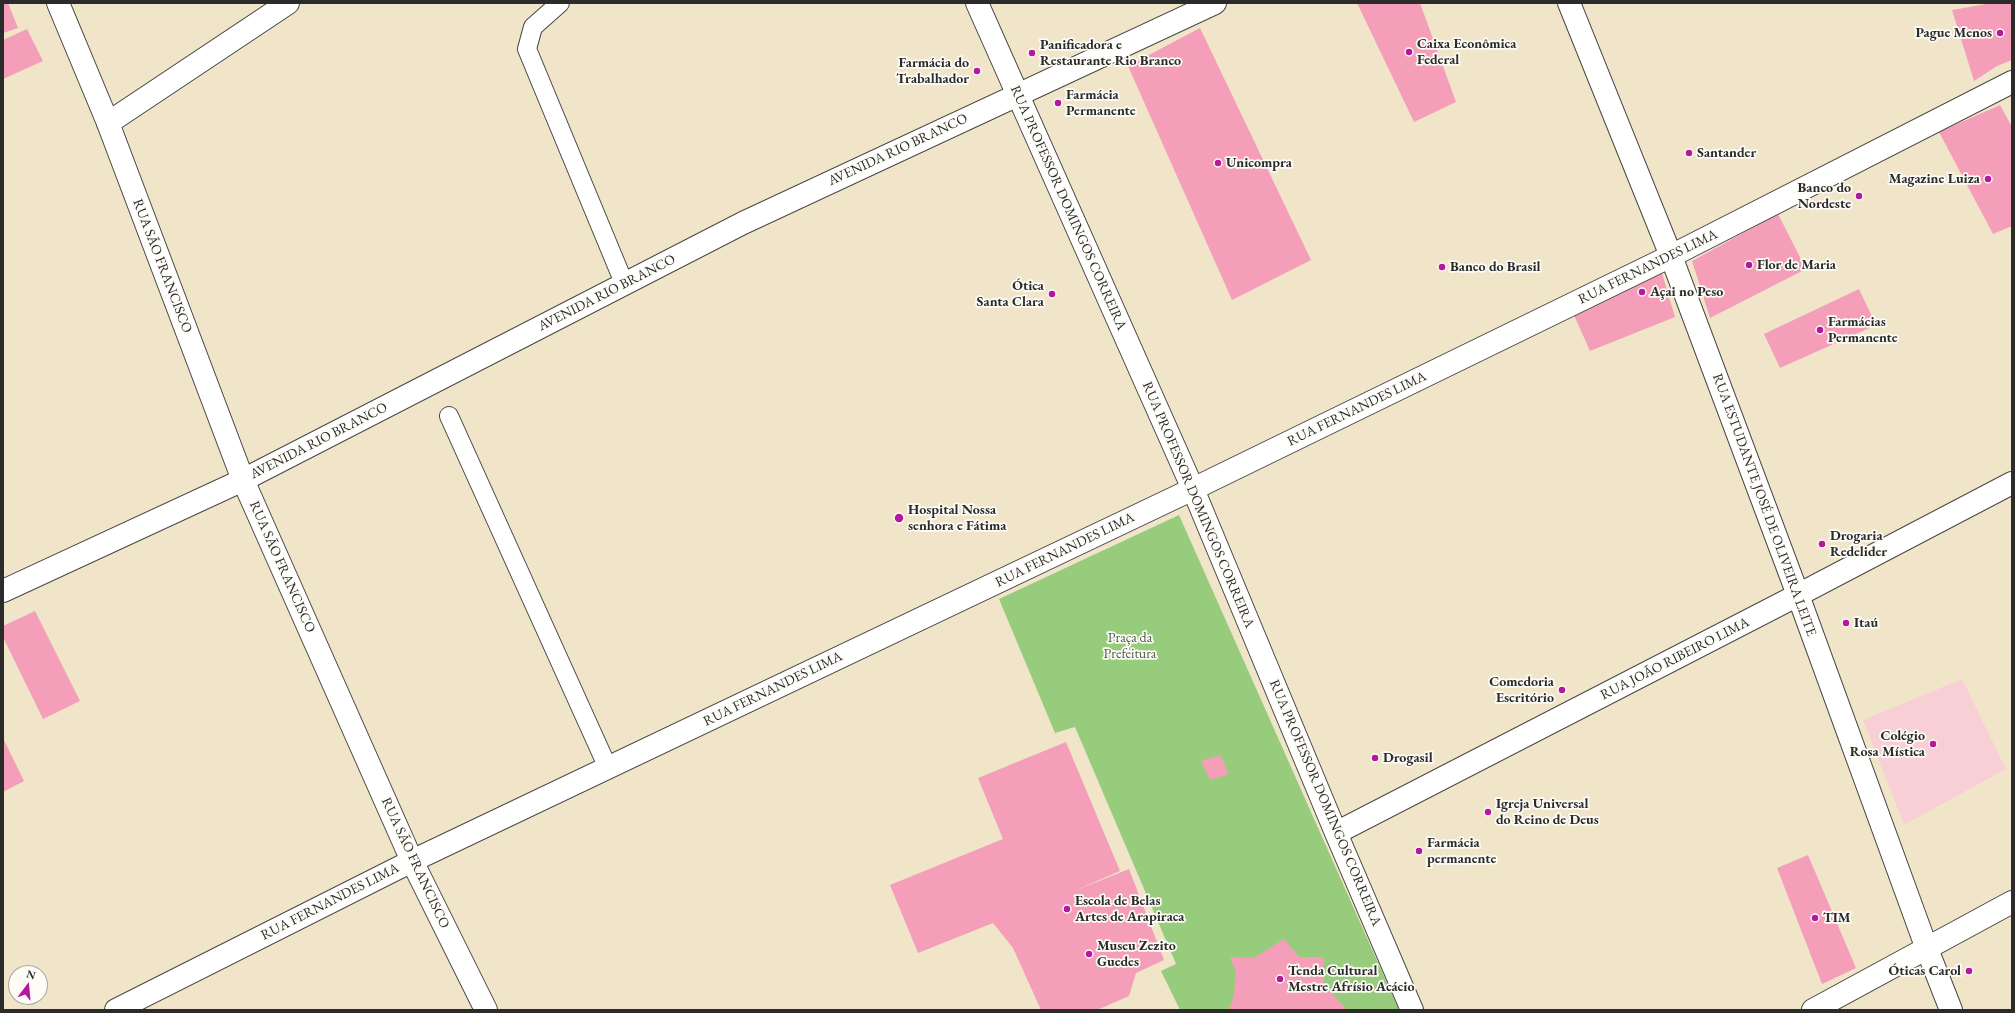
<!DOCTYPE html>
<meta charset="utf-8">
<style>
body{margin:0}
#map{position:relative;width:2015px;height:1013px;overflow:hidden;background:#f0e5c9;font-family:"EB Garamond",serif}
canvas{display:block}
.frame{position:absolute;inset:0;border:4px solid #2b2b2b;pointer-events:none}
.north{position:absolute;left:8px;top:965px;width:40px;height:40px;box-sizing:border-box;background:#fdfcf7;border:1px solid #a9a8a5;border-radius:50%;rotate:16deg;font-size:11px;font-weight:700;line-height:16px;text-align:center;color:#2b2b2b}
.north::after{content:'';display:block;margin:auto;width:14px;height:18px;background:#b5179e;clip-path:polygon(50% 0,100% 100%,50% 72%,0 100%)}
</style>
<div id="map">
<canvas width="2015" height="1013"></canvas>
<div class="frame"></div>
<div class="north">N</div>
</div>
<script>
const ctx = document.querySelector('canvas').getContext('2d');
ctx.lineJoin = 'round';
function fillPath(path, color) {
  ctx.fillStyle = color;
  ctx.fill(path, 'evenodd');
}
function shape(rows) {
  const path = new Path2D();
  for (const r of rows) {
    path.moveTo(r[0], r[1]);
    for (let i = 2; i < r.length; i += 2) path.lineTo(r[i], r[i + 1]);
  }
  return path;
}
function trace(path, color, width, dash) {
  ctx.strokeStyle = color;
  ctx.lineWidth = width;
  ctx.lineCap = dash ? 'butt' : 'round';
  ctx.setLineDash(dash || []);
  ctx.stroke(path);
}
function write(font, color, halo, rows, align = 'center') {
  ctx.font = font + ' "EB Garamond",serif';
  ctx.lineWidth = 3.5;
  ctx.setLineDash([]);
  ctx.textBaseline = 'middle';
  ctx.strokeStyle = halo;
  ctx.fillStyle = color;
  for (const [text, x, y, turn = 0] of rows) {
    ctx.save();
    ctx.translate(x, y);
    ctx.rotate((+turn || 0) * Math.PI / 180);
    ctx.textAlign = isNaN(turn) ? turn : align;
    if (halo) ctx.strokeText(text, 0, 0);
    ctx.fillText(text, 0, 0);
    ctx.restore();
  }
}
const built = shape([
 [1962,679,2006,769,1904,825,1863,720]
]);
const green = shape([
 [1179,515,1399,1010,1180,1010,1161,971,1176,964,1075,727,1055,733,999,599]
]);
const building = shape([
 [3,3,8,3,18,28,3,33],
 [1357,3,1420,3,1456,102,1414,122],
 [1992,3,2012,3,2012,60,1997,66,1974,81,1952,10],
 [1200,28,1311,260,1232,300,1128,66],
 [27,29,43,61,3,79,3,40],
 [2000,105,2012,127,2012,226,1993,234,1939,132],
 [1778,214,1806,269,1710,318,1692,261],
 [1661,270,1675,317,1590,351,1573,313],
 [1859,289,1876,325,1780,368,1764,334],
 [35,611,80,701,43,719,3,637,3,626],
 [3,738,24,781,3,792],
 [1066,742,1120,871,1074,891,1129,869,1164,960,1136,973,1129,996,1097,1010,1041,1010,1013,948,993,923,918,953,890,885,1003,839,978,778],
 [1220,755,1229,774,1210,780,1201,761],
 [1808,855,1856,968,1822,984,1777,868],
 [1284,939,1299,957,1324,957,1324,985,1347,1010,1229,1010,1234,994,1236,972,1230,957,1254,958]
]);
const lane = shape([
 [560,3,533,27,527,49,624,283],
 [449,416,608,768]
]);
const street = shape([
 [977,3,1193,489,1336,833,1412,1010],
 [108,123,288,3],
 [243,480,743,223,1215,3],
 [1336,833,1798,595,2012,483]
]);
const secondary = shape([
 [58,3,108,123,243,480],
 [1569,3,1671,256,1798,595,1927,949,1951,1010],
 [116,1010,412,861,1193,489,1671,256,2012,82]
]);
const primary = shape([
 [3,591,243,480,412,861,486,1010],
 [1813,1010,2012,902]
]);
const markers = [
 [2000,33,4,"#b5179e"],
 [1409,52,4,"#b5179e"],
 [1032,53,4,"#b5179e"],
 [977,71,4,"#b5179e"],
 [1058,103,4,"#b5179e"],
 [1689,153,4,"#b5179e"],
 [1218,163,4,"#b5179e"],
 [1988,179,4,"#b5179e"],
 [1859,196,4,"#b5179e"],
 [1749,265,4,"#b5179e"],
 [1442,267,4,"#b5179e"],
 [1642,292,4,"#b5179e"],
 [1052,294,4,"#b5179e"],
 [1820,330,4,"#b5179e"],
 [899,518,5,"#b5179e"],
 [1822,544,4,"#b5179e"],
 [1846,623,4,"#b5179e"],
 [1562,690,4,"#b5179e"],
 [1933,744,4,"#b5179e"],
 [1375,758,4,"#b5179e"],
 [1488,812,4,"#b5179e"],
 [1419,851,4,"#b5179e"],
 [1067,909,4,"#b5179e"],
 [1815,918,4,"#b5179e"],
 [1089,954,4,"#b5179e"],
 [1969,971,4,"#b5179e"],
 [1280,979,4,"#b5179e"]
];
const poiNames = [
 ["Pague Menos",1992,33,"right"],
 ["Caixa Econômica",1417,44],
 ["Federal",1417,60],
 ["Panificadora e",1040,45],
 ["Restaurante Rio Branco",1040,61],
 ["Farmácia do",969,63,"right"],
 ["Trabalhador",969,79,"right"],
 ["Farmácia",1066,95],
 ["Permanente",1066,111],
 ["Santander",1697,153],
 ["Unicompra",1226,163],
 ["Magazine Luiza",1980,179,"right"],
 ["Banco do",1851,188,"right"],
 ["Nordeste",1851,204,"right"],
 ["Flor de Maria",1757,265],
 ["Banco do Brasil",1450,267],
 ["Ótica",1044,286,"right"],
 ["Santa Clara",1044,302,"right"],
 ["Açai no Peso",1650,292],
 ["Farmácias",1828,322],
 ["Permanente",1828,338],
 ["Hospital Nossa",908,510],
 ["senhora e Fátima",908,526],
 ["Drogaria",1830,536],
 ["Redelider",1830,552],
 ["Itaú",1854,623],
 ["Comedoria",1554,682,"right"],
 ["Escritório",1554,698,"right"],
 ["Colégio",1925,736,"right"],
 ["Rosa Mística",1925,752,"right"],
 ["Drogasil",1383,758],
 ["Igreja Universal",1496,804],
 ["do Reino de Deus",1496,820],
 ["Farmácia",1427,843],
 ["permanente",1427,859],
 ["Escola de Belas",1075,901],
 ["Artes de Arapiraca",1075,917],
 ["TIM",1823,918],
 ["Museu Zezito",1097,946],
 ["Guedes",1097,962],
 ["Tenda Cultural",1288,971],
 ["Mestre Afrísio Acácio",1288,987],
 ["Óticas Carol",1961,971,"right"]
];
const streetNames = [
 ["AVENIDA RIO BRANCO",898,150,-25],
 ["RUA PROFESSOR DOMINGOS CORREIRA",1068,208,66],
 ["RUA SÃO FRANCISCO",162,266,69],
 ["RUA FERNANDES LIMA",1648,267,-26],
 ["AVENIDA RIO BRANCO",607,293,-27],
 ["RUA FERNANDES LIMA",1357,409,-26],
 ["AVENIDA RIO BRANCO",319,441,-27],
 ["RUA PROFESSOR DOMINGOS CORREIRA",1198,505,67],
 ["RUA ESTUDANTE JOSÉ DE OLIVEIRA LEITE",1764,505,70],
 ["RUA FERNANDES LIMA",1065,550,-26],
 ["RUA SÃO FRANCISCO",282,567,66],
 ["RUA JOÃO RIBEIRO LIMA",1675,659,-27],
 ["RUA FERNANDES LIMA",773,689,-26],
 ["RUA PROFESSOR DOMINGOS CORREIRA",1325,803,67],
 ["RUA SÃO FRANCISCO",415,863,65],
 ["RUA FERNANDES LIMA",330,902,-27]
];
const parkNames = [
 ["Praça da",1130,638],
 ["Prefeitura",1130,654]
];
fillPath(built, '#f7cfd5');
fillPath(green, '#98cc7d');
fillPath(building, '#f49eb9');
trace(lane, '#494743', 20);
trace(street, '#494743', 24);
trace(secondary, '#494743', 24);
trace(primary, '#494743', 24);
trace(lane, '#fff', 18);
trace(street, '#fff', 22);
trace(secondary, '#fff', 22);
trace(primary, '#fff', 22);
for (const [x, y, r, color] of markers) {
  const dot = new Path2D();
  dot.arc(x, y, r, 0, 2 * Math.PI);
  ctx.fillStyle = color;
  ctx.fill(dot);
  trace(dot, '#fdfcf7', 1.5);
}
write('bold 14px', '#2b2b2b', '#fdfcf7', poiNames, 'left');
write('14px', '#2b2b2b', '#fdfcf7', streetNames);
write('14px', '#4c5b44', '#fdfcf7', parkNames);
</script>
